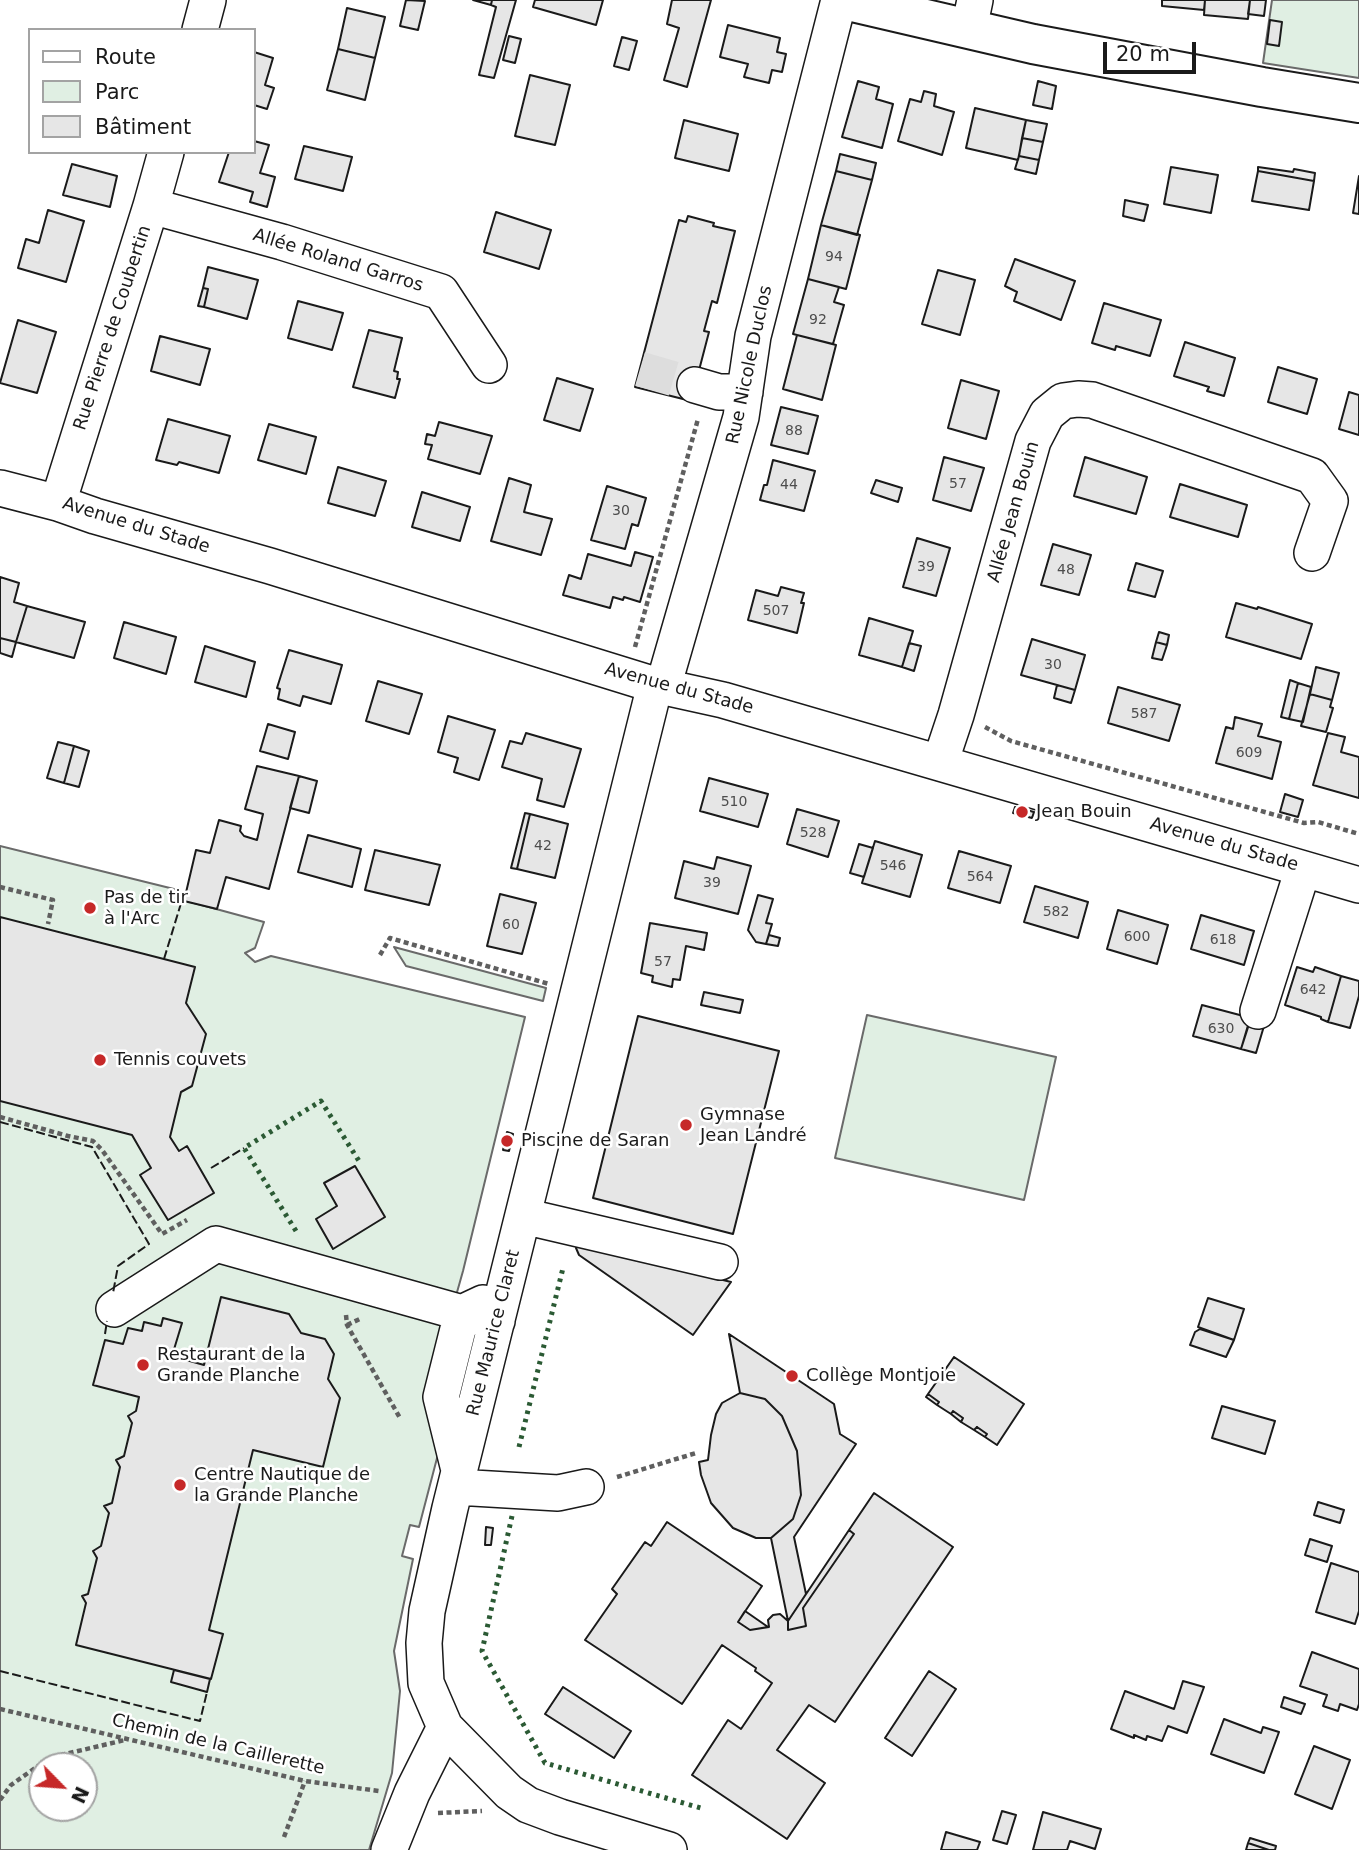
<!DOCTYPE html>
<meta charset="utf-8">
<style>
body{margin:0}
#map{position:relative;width:1359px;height:1850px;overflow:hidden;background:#fff;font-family:"DejaVu Sans",sans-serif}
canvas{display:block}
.legend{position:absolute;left:28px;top:28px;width:228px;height:126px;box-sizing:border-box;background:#fff;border:2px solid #a3a3a3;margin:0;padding:9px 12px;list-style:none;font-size:21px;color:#1a1a1a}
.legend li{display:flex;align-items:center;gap:14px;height:35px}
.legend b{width:35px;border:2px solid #a3a3a3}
.north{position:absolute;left:28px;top:1752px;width:70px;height:70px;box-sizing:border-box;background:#fff;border:2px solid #a3a3a3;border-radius:50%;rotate:115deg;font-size:19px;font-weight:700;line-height:28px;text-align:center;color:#1a1a1a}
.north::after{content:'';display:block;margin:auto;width:24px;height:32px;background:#c62828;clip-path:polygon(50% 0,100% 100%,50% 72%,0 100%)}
.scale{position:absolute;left:1103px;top:42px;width:93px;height:32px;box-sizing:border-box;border:4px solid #1a1a1a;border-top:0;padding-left:9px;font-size:21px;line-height:24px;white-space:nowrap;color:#1a1a1a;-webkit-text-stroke:5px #fff;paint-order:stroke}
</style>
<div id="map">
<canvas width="1359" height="1850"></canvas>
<ul class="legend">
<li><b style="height:9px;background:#fff"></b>Route</li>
<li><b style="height:19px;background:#e0efe3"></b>Parc</li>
<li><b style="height:19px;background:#e6e6e6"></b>Bâtiment</li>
</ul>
<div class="north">N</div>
<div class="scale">20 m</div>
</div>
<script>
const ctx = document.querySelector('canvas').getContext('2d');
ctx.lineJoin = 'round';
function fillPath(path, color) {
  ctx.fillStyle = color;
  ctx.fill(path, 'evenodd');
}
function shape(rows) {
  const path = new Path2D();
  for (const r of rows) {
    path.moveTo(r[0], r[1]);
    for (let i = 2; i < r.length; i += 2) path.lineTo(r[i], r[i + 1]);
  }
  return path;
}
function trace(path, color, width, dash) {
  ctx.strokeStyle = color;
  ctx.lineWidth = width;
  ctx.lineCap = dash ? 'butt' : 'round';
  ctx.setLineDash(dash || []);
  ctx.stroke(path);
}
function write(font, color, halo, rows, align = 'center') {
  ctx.font = font + ' "DejaVu Sans",sans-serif';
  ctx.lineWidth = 5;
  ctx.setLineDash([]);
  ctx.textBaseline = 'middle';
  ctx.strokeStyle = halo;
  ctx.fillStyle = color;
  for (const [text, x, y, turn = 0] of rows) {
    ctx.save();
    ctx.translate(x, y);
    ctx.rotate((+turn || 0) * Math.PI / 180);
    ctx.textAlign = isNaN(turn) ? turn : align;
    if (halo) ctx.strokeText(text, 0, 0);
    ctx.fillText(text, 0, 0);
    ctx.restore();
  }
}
const green = shape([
 [1272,0,1359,0,1359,78,1263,63,1272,0],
 [0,846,178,890,183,900,264,922,255,948,245,953,255,962,271,956,525,1017,463,1271,426,1402,442,1439,419,1527,410,1525,402,1556,413,1559,394,1651,400,1691,392,1773,369,1850,0,1850,0,846],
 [42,1766,84,1766,84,1808,42,1808,42,1766],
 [394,947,546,988,543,1001,406,966,394,947],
 [867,1015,1056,1057,1024,1200,835,1158,867,1015]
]);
const building = shape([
 [406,0,425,1,418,30,400,26,406,0],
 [473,0,492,0,491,5,473,0],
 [492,0,516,0,494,78,479,75,496,7,491,5,492,0],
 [535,0,603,0,596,25,533,7,535,0],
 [672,0,711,0,687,87,664,80,679,28,667,24,672,0],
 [1162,0,1205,0,1204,10,1162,6,1162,0],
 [1205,0,1250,0,1248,19,1204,15,1205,0],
 [1250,0,1266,0,1264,16,1248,14,1250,0],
 [347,8,385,17,375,58,338,49,347,8],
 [1270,20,1282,22,1279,46,1267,44,1270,20],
 [728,25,780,38,777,52,786,54,782,72,772,70,769,83,744,77,748,64,720,57,728,25],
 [509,36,521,39,515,63,503,60,509,36],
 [622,37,637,41,629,70,614,66,622,37],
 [338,49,375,58,365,100,327,90,338,49],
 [254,52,273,58,265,85,274,88,267,109,254,105,254,52],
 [530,75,570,85,555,145,515,136,530,75],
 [858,81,879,87,876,99,893,104,882,148,842,137,858,81],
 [1038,81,1056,86,1052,109,1033,105,1038,81],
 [924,91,936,94,934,106,954,112,942,155,898,141,910,99,921,102,924,91],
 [975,108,1026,120,1018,160,966,148,975,108],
 [684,120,738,134,729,171,675,158,684,120],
 [1026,120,1047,124,1043,142,1022,138,1026,120],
 [1022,138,1043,142,1039,160,1019,156,1022,138],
 [254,141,269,145,260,173,275,177,267,207,250,202,253,192,219,182,229,152,254,152,254,141],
 [304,146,352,157,343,191,295,179,304,146],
 [840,154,876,163,872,180,836,171,840,154],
 [1019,156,1039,160,1036,174,1015,169,1019,156],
 [72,164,117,176,110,207,63,195,72,164],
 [1171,167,1218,175,1211,213,1164,204,1171,167],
 [1258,167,1293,172,1294,169,1315,173,1314,181,1258,171,1258,167],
 [836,171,872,180,857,235,821,225,836,171],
 [1258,171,1314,181,1309,210,1252,201,1258,171],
 [1359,176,1359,214,1353,213,1359,176],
 [1125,200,1148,205,1144,221,1123,216,1125,200],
 [48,210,84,221,66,282,18,268,26,239,39,243,48,210],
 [496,212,551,230,539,269,484,252,496,212],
 [688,216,714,223,713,226,735,231,717,303,712,301,704,331,709,332,691,401,635,387,679,220,686,222,688,216],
 [821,225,860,235,846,289,808,279,821,225],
 [1015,259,1075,281,1061,320,1014,301,1017,292,1005,286,1015,259],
 [208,267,258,280,247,319,204,307,208,289,203,288,208,267],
 [938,270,975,280,960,335,922,324,938,270],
 [808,279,839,287,834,302,844,305,833,344,793,334,808,279],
 [203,288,208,289,204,307,198,306,203,288],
 [298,301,343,313,332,350,288,338,298,301],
 [1104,303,1161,320,1150,356,1116,346,1115,350,1092,343,1104,303],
 [18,320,56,332,37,393,0,383,18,320],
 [369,330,402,338,394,371,398,372,397,379,400,379,395,398,353,387,369,330],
 [797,335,836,345,822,400,783,389,797,335],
 [160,336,210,349,200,385,151,371,160,336],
 [1185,342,1235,358,1224,396,1207,391,1209,387,1174,376,1185,342],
 [1278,367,1317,379,1307,414,1268,402,1278,367],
 [557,378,593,389,580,431,544,420,557,378],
 [961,380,999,391,986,439,948,428,961,380],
 [1349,392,1359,395,1359,435,1339,429,1349,392],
 [781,407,818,416,808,454,771,445,781,407],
 [168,419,230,436,219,473,179,462,177,465,156,460,168,419],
 [439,422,492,436,480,474,428,459,432,445,425,444,427,434,435,436,439,422],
 [269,424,316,437,306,474,258,460,269,424],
 [944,457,984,468,971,511,933,500,944,457],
 [1085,457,1147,477,1136,514,1074,496,1085,457],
 [773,460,815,471,804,511,760,500,764,485,767,485,773,460],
 [338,467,386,481,375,516,328,503,338,467],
 [509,478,531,485,524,512,552,519,541,555,491,541,509,478],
 [876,480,902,488,898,502,871,493,876,480],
 [1180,484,1247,505,1238,537,1170,517,1180,484],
 [607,486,646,498,638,526,632,524,625,549,591,540,607,486],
 [422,492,470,507,460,541,412,527,422,492],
 [917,538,950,548,936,596,903,587,917,538],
 [1053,544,1091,555,1079,595,1041,585,1053,544],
 [635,552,653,557,640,602,624,597,623,600,613,597,610,608,563,595,569,575,581,579,588,554,631,566,635,552],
 [1136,563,1163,571,1155,597,1128,590,1136,563],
 [0,577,19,583,14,602,27,606,16,642,0,638,0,577],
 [781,587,804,593,801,603,804,603,797,633,748,620,756,590,778,596,781,587],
 [1236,603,1257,609,1258,607,1312,624,1301,659,1226,637,1236,603],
 [27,606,85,622,74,658,16,642,27,606],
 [869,618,913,631,902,667,859,655,869,618],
 [124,622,176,637,166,674,114,658,124,622],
 [1159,632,1169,635,1167,645,1156,642,1159,632],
 [0,638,16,642,12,657,0,653,0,638],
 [1032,639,1085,655,1075,690,1021,675,1032,639],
 [1156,642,1167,645,1162,660,1152,658,1156,642],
 [909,643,921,646,914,671,902,667,909,643],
 [205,646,255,662,246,697,195,682,205,646],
 [289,650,342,665,331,704,303,696,300,706,278,699,280,689,277,688,289,650],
 [1316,667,1339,673,1332,700,1310,694,1316,667],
 [1290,680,1298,683,1289,719,1281,717,1290,680],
 [378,681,422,694,409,734,366,721,378,681],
 [1298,683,1311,687,1303,722,1289,719,1298,683],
 [1057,685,1075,690,1071,703,1054,698,1057,685],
 [1118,687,1180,705,1169,741,1108,723,1118,687],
 [1310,694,1332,700,1330,707,1333,708,1326,732,1301,726,1310,694],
 [448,716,495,730,479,780,454,772,458,758,438,752,448,716],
 [1235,717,1262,724,1258,736,1281,742,1272,779,1216,763,1226,727,1233,729,1235,717],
 [268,724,295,732,288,759,260,751,268,724],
 [526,733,581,749,564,807,537,800,542,779,502,767,510,741,522,744,526,733],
 [1328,733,1345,737,1341,752,1359,757,1359,798,1313,785,1328,733],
 [58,742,74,746,64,783,47,778,58,742],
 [74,746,89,751,79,787,64,783,74,746],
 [257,766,299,776,269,889,226,877,217,909,184,901,196,850,210,853,219,820,241,826,240,831,244,836,257,840,263,814,245,809,257,766],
 [299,776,317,781,309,813,290,808,299,776],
 [709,778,768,794,758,827,700,811,709,778],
 [1285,794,1303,800,1298,817,1280,812,1285,794],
 [1015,807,1034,812,1032,818,1013,813,1015,807],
 [797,809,839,821,828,857,787,844,797,809],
 [525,813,530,814,517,869,511,868,525,813],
 [530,814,568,824,555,878,517,869,530,814],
 [308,835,361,849,352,887,298,872,308,835],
 [875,841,922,855,910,897,862,883,875,841],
 [859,844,873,848,864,877,850,873,859,844],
 [375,850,440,865,429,905,365,890,375,850],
 [959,851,1011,866,1000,903,948,888,959,851],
 [717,857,751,866,738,914,675,898,684,861,714,869,717,857],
 [1035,886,1088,902,1078,938,1024,922,1035,886],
 [500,894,536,903,522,954,487,946,500,894],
 [758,895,773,899,766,923,772,924,766,944,756,942,748,930,758,895],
 [1118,910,1168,925,1157,964,1107,949,1118,910],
 [1201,915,1254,931,1244,965,1191,949,1201,915],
 [0,917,195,967,186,1003,206,1034,192,1086,181,1092,170,1137,179,1151,187,1146,214,1193,168,1220,140,1175,151,1168,132,1135,0,1101,0,917],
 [650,923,707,933,704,950,686,946,680,980,673,979,672,987,652,982,653,976,641,973,650,923],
 [769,935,780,938,778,946,766,944,769,935],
 [1297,967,1313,972,1315,967,1341,976,1328,1022,1321,1019,1321,1017,1285,1005,1297,967],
 [1341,976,1359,981,1359,996,1350,1028,1328,1022,1341,976],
 [704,992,743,1000,740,1013,701,1005,704,992],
 [1202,1005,1251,1018,1241,1049,1193,1036,1202,1005],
 [638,1016,779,1051,733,1234,593,1198,638,1016],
 [1249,1022,1264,1026,1256,1053,1241,1049,1249,1022],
 [507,1132,513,1134,509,1151,503,1150,507,1132],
 [355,1166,385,1217,333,1249,316,1219,337,1206,324,1183,355,1166],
 [579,1245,583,1245,731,1282,693,1335,579,1255,576,1248,579,1245],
 [221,1297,289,1314,301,1333,325,1339,334,1354,328,1379,340,1398,323,1467,253,1450,209,1630,223,1634,211,1679,76,1645,86,1603,82,1596,88,1594,97,1558,93,1551,101,1546,109,1513,104,1506,112,1503,120,1467,116,1460,124,1456,132,1423,128,1416,136,1411,139,1397,93,1385,105,1340,123,1344,128,1328,142,1331,144,1322,161,1326,163,1318,182,1323,172,1356,204,1365,221,1297],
 [1208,1298,1244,1309,1234,1340,1198,1327,1208,1298],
 [1200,1329,1234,1340,1226,1357,1190,1345,1195,1332,1200,1329],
 [729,1334,834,1404,840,1434,856,1444,794,1537,806,1594,788,1621,771,1538,793,1519,801,1495,797,1451,782,1416,765,1399,740,1393,729,1334],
 [954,1357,1024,1404,997,1445,985,1437,987,1434,977,1427,974,1430,961,1422,963,1418,953,1411,951,1414,937,1405,939,1402,928,1394,954,1357],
 [740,1393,765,1399,782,1416,797,1451,801,1495,793,1519,771,1538,756,1538,733,1528,711,1503,701,1475,699,1462,708,1460,711,1435,716,1414,722,1403,740,1393],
 [928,1394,939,1402,937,1405,926,1397,928,1394],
 [1222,1406,1275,1421,1265,1454,1212,1438,1222,1406],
 [953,1411,963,1418,961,1422,951,1414,953,1411],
 [977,1427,987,1434,985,1437,974,1430,977,1427],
 [874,1493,953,1547,835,1722,809,1705,777,1750,825,1783,787,1839,692,1775,728,1720,741,1729,772,1683,755,1671,756,1668,722,1645,682,1704,585,1640,617,1594,612,1589,645,1542,651,1546,667,1522,762,1586,738,1622,750,1630,769,1627,768,1620,773,1615,780,1614,788,1621,788,1630,806,1626,803,1608,854,1534,849,1530,874,1493],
 [1318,1502,1344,1510,1340,1523,1314,1515,1318,1502],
 [486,1527,493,1528,491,1545,485,1545,486,1527],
 [849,1530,854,1534,803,1608,806,1626,788,1630,788,1621,849,1530],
 [1310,1539,1332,1546,1327,1562,1305,1555,1310,1539],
 [1331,1563,1359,1572,1359,1611,1355,1624,1316,1612,1331,1563],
 [745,1611,768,1627,750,1630,738,1622,745,1611],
 [1312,1652,1359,1669,1359,1704,1357,1710,1340,1704,1338,1711,1323,1706,1327,1695,1300,1686,1312,1652],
 [174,1670,210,1679,207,1692,171,1682,174,1670],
 [929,1671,956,1689,912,1756,885,1738,929,1671],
 [1183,1681,1204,1687,1187,1733,1168,1726,1162,1741,1147,1736,1146,1740,1134,1735,1134,1738,1111,1729,1125,1691,1174,1709,1183,1681],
 [563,1687,631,1731,614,1758,545,1714,563,1687],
 [1284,1697,1305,1704,1301,1714,1281,1707,1284,1697],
 [1224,1719,1261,1733,1263,1727,1279,1732,1264,1773,1211,1754,1224,1719],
 [1314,1746,1350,1760,1332,1809,1295,1794,1314,1746],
 [1002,1811,1016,1815,1007,1844,993,1840,1002,1811],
 [1043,1812,1101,1829,1095,1849,1070,1841,1067,1850,1033,1850,1043,1812],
 [946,1832,980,1842,977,1850,941,1850,946,1832],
 [1250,1838,1276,1846,1275,1850,1269,1850,1248,1843,1250,1838],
 [1248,1843,1269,1850,1246,1850,1248,1843]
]);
const minorTunnel = shape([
 [640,369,695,385]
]);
const path = shape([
 [635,647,698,419],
 [985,727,1011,741,1304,823,1318,822,1359,834],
 [0,887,53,900,48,924],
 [380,955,390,938,549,984],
 [0,1117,68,1136,93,1141,102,1150,162,1234,187,1220],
 [346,1315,347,1325,400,1418],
 [347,1325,362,1318],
 [617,1477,696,1453],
 [0,1709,305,1781,379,1791],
 [0,1800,11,1785,38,1766,61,1755,125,1740],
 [438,1813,482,1811],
 [284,1837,305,1781]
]);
const minor = shape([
 [969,29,975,0],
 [200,30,208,0],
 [151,206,282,242,441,292,489,365],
 [695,385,719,392,745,392],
 [0,488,58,503,95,516,270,566,655,685,723,700,1359,885],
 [58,503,151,206,166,152],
 [655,685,450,1508,427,1611,424,1643,426,1683,445,1727,509,1792,528,1805,560,1817,669,1850],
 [663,687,741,417,753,336,839,0],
 [940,763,956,715,1033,441,1047,414,1063,401,1078,399,1092,400,1312,476,1330,501,1312,553],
 [1258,1011,1303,869],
 [523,1216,720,1262],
 [114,1309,216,1244,466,1314,497,1321],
 [458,1466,441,1397,458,1329,468,1310,483,1303],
 [456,1487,558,1493,586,1487],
 [389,1850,412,1793,445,1727]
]);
const major = shape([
 [844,0,1033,44,1262,87,1359,103]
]);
const hedge = shape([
 [296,1231,244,1148,321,1101,359,1161],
 [519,1447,563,1268],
 [512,1516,482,1651,545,1763,704,1809]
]);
const fence = shape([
 [164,959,182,900],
 [0,1122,92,1147,149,1244,118,1266,113,1293],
 [211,1168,244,1148],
 [105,1334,107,1321],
 [0,1671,200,1721,207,1692]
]);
const markers = [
 [1022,812,7,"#c62828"],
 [90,908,7,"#c62828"],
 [100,1060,7,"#c62828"],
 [686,1125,7,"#c62828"],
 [507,1141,7,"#c62828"],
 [143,1365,7,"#c62828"],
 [792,1376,7,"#c62828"],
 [180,1485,7,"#c62828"]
];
const numberNames = [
 ["94",834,257],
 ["92",818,320],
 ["88",794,431],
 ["57",958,484],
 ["44",789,485],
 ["30",621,511],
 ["39",926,567],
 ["48",1066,570],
 ["507",776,611],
 ["30",1053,665],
 ["587",1144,714],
 ["609",1249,753],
 ["510",734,802],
 ["528",813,833],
 ["42",543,846],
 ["546",893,866],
 ["564",980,877],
 ["39",712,883],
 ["582",1056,912],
 ["60",511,925],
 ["600",1137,937],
 ["618",1223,940],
 ["57",663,962],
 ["642",1313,990],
 ["630",1221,1029]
];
const streetNames = [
 ["Allée Roland Garros",338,261,17],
 ["Rue Pierre de Coubertin",113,328,-72],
 ["Rue Nicole Duclos",750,365,-78],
 ["Allée Jean Bouin",1014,512,-74],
 ["Avenue du Stade",136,526,17],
 ["Avenue du Stade",679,689,15],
 ["Avenue du Stade",1224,845,16],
 ["Rue Maurice Claret",494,1333,-76],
 ["Chemin de la Caillerette",218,1745,13]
];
const poiNames = [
 ["Jean Bouin",1036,812],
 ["Pas de tir",104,898],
 ["à l'Arc",104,919],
 ["Tennis couvets",114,1060],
 ["Gymnase",700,1115],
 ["Jean Landré",700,1136],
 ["Piscine de Saran",521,1141],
 ["Restaurant de la",157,1355],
 ["Grande Planche",157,1376],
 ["Collège Montjoie",806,1376],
 ["Centre Nautique de",194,1475],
 ["la Grande Planche",194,1496]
];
fillPath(green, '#e0efe3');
trace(green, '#6a6a6a', 2);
fillPath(building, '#e6e6e6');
trace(building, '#1a1a1a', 2);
trace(minorTunnel, '#ddd', 35, [35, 18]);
trace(minor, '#1a1a1a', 38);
trace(major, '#1a1a1a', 42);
trace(path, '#5f5f5f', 4.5, [5, 3.5]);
trace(minor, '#fff', 35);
trace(major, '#fff', 38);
trace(hedge, '#2b5a34', 5, [3.5, 5]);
trace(fence, '#1a1a1a', 2, [9, 3.5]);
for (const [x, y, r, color] of markers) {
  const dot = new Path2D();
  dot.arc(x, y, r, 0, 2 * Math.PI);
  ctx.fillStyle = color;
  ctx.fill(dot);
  trace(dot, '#fff', 2.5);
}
write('14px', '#4d4d4d', null, numberNames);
write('18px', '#1a1a1a', '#fff', streetNames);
write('18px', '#1a1a1a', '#fff', poiNames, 'left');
</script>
